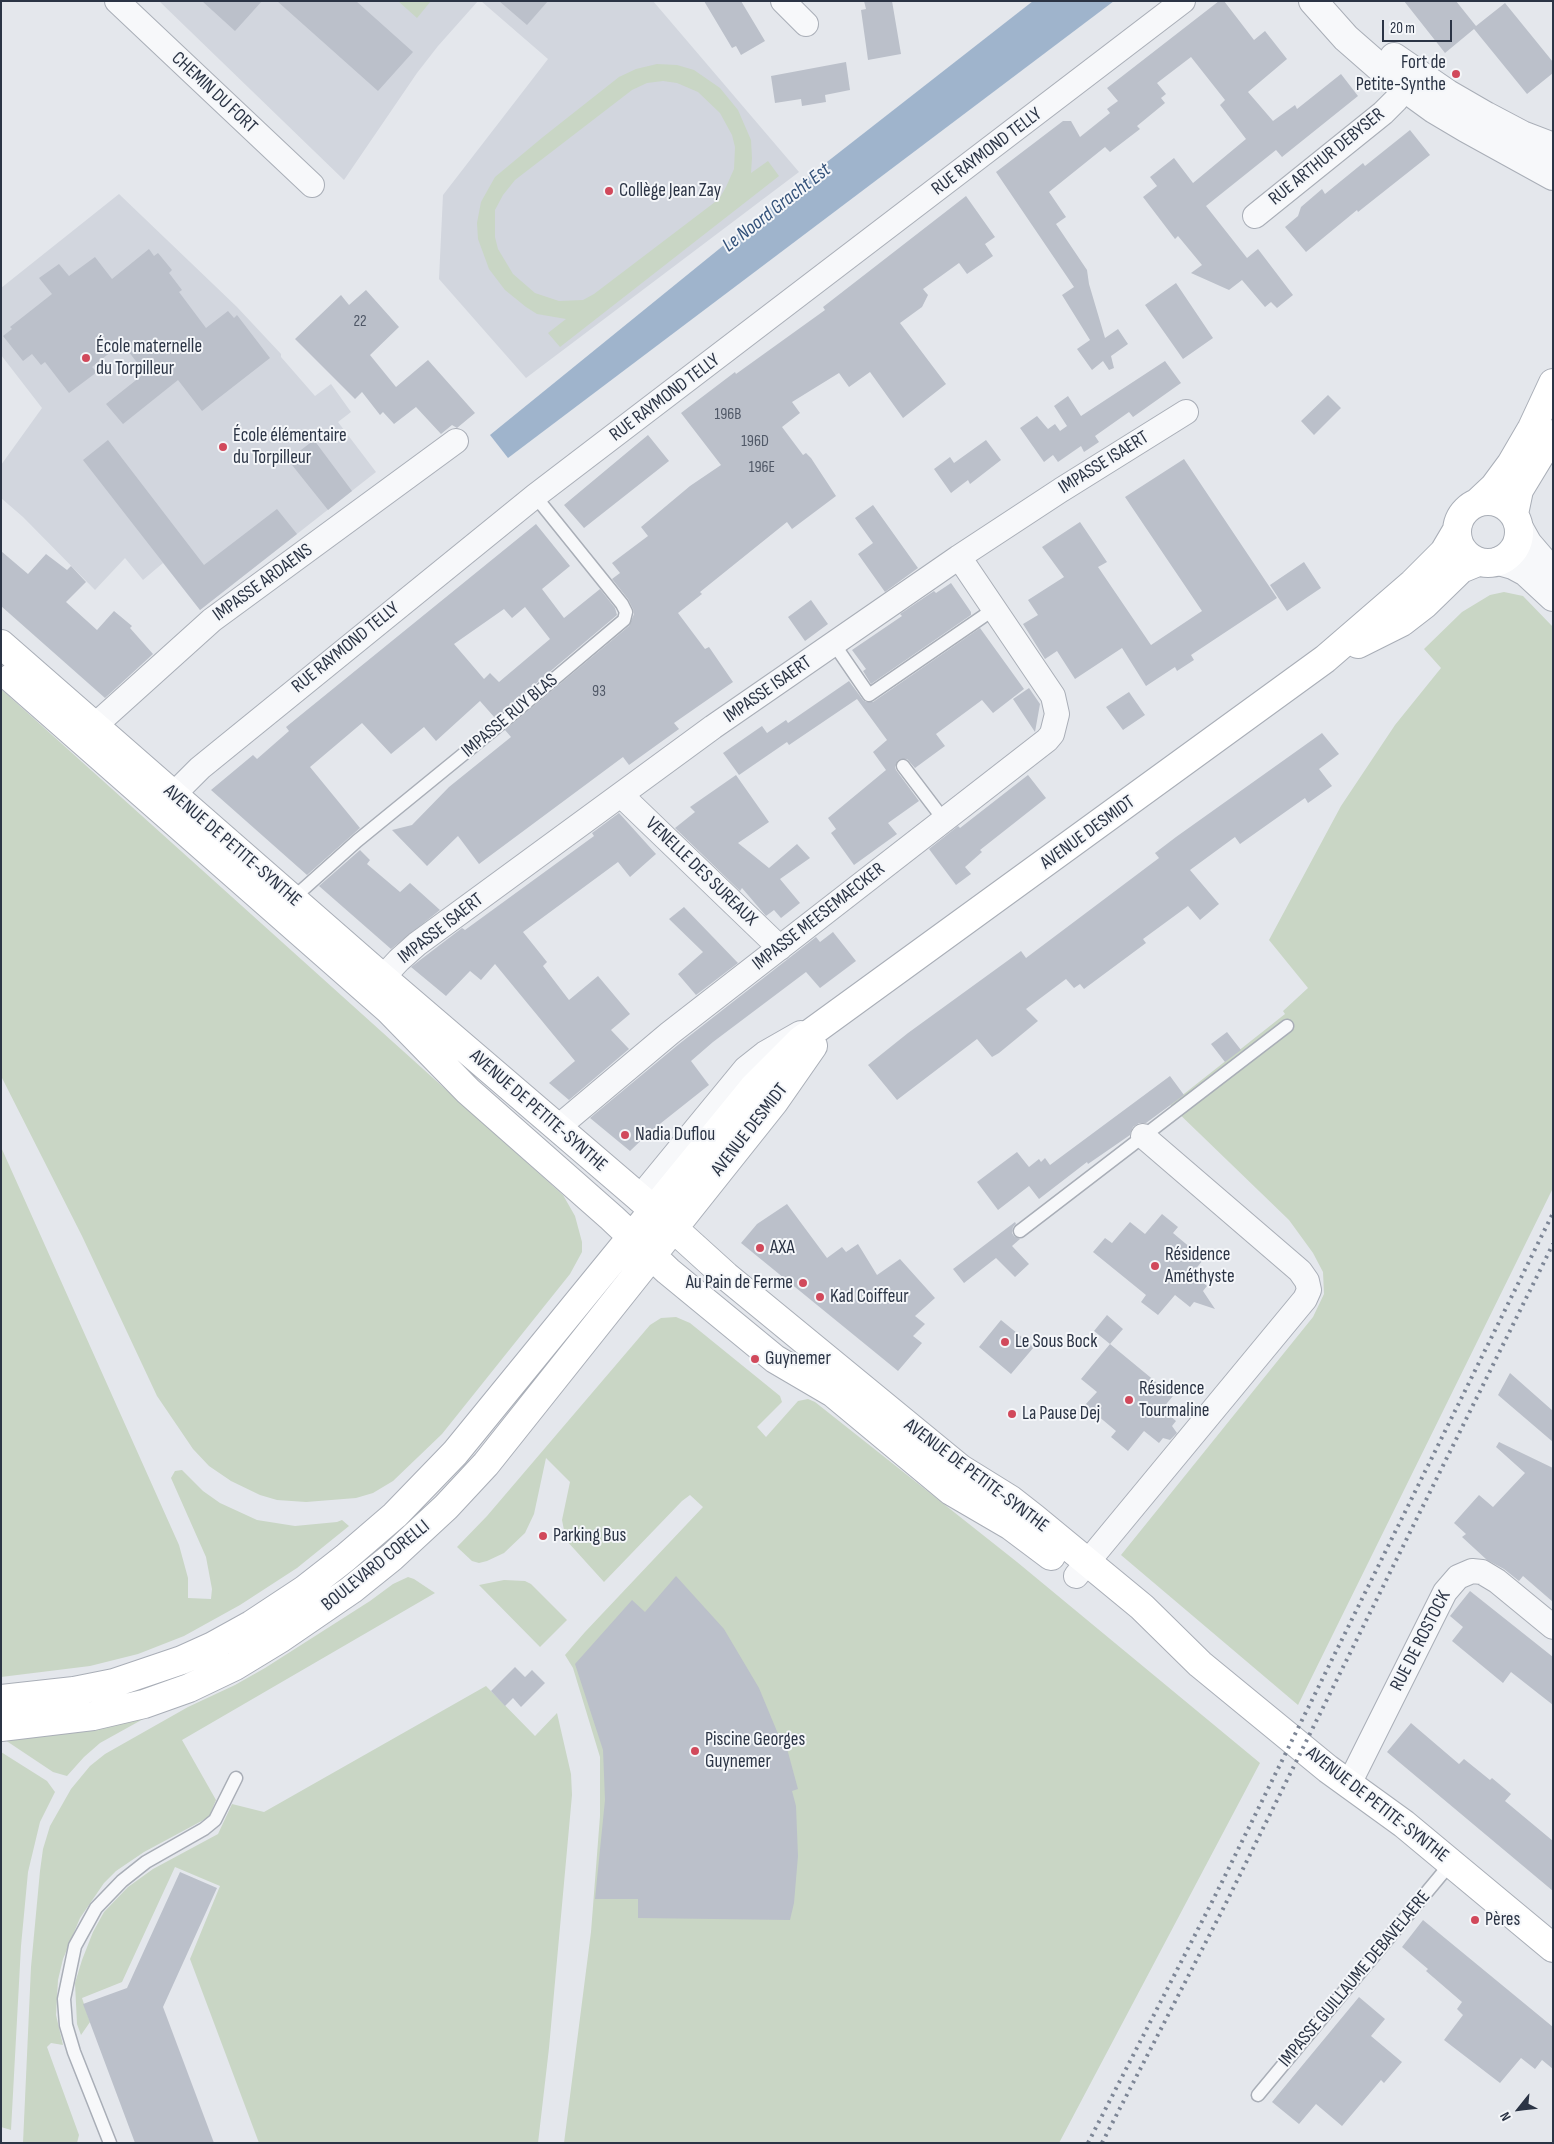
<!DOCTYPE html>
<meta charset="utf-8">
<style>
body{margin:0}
#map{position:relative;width:1554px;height:2144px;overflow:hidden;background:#e4e7ec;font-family:"Sofia Sans Condensed",sans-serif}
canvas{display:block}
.frame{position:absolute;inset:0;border:2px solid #2b3445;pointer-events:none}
.north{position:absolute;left:1494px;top:2084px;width:50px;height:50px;-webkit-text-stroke:4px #f4f6f9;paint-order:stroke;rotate:241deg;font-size:14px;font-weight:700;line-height:20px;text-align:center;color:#2b3445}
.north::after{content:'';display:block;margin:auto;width:18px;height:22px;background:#2b3445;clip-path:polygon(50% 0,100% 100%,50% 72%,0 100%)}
.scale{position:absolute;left:1382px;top:20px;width:70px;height:22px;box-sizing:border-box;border:2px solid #2b3445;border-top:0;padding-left:6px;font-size:15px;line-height:18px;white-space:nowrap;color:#2b3445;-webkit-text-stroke:4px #f4f6f9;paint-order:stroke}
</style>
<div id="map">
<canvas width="1554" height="2144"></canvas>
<div class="frame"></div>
<div class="north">N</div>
<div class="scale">20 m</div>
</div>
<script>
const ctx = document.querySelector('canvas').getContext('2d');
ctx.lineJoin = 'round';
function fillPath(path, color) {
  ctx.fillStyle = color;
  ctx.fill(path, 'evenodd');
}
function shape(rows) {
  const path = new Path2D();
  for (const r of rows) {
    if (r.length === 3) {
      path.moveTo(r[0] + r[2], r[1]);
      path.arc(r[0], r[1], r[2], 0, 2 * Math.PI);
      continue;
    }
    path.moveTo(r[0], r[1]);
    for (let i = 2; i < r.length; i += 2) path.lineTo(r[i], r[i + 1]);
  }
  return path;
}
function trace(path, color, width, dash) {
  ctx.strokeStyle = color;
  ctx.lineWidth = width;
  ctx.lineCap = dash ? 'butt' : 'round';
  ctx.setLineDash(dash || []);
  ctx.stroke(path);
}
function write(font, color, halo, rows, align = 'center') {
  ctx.font = font + ' "Sofia Sans Condensed",sans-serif';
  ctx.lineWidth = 4;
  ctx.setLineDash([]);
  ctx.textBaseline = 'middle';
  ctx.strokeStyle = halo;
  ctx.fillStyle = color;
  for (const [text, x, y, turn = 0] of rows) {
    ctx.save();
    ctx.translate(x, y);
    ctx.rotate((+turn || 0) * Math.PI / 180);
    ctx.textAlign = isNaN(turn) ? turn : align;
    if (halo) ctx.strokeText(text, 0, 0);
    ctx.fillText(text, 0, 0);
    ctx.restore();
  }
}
const built = shape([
 [159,1,478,1,438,46,417,73,344,180],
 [481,1,653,1,799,172,526,378,439,279,443,195,548,59],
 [119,194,237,307,281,354,281,357,315,396,331,384,351,412,338,422,376,472,200,610,163,563,143,580,125,558,95,590,23,517,1,498,1,465,42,408,1,355,1,288]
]);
const green = shape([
 [398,1,431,1,417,18],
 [657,64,677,65,694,70,720,88,738,110,751,140,752,158,751,173,768,161,779,176,560,347,548,333,566,319,537,314,526,307,505,290,489,269,478,239,477,223,481,202,495,177,543,137,619,77,636,69],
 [663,81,677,83,698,92,720,113,732,135,735,147,734,169,726,187,719,199,594,294,583,300,559,301,535,293,513,274,498,249,495,237,495,210,503,195,515,180,632,90,647,83],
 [1504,592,1523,596,1553,627,1553,1188,1298,1705,1121,1555,1313,1317,1324,1294,1323,1272,1313,1253,1289,1220,1170,1105,1285,1014,1283,1011,1308,988,1269,940,1341,806,1395,725,1441,668,1424,649,1462,612,1490,595],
 [1,689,563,1195,575,1216,582,1242,582,1252,570,1274,442,1434,393,1481,373,1493,356,1498,306,1502,277,1500,260,1495,231,1481,209,1466,193,1449,157,1396,82,1236,1,1076],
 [1,1147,179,1545,188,1578,188,1598,211,1599,212,1589,206,1557,171,1478,175,1471,182,1470,203,1491,220,1503,257,1520,295,1526,337,1522,342,1520,349,1526,297,1568,240,1605,184,1636,138,1654,90,1666,1,1677],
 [676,1317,690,1323,780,1396,782,1402,757,1427,766,1437,798,1401,808,1399,815,1402,1017,1562,1260,1763,1059,2143,564,2143,591,1932,600,1816,600,1757,573,1668,565,1655,585,1632,703,1507,690,1495,682,1501,604,1582,566,1540,562,1520,570,1482,546,1458,534,1514,525,1533,504,1553,487,1561,479,1563,472,1561,457,1547,487,1516,650,1325,661,1318],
 [408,1577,414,1579,435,1593,182,1740,216,1800,209,1817,144,1852,116,1871,104,1883,80,1918,63,1959,58,1980,56,2015,63,2045,51,2043,47,2047,79,2135,77,2143,23,2143,31,1967,40,1871,43,1849,50,1826,71,1789,90,1766,105,1754,188,1707,235,1685,265,1668,370,1601,393,1584],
 [504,1580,525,1581,531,1584,567,1620,540,1647,479,1585],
 [486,1686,535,1736,557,1713,571,1774,572,1795,549,2048,538,2143,259,2143,190,1959,220,1886,175,1867,122,1982,82,1998,90,2022,81,2035,77,2024,75,1983,82,1960,93,1932,104,1912,128,1887,153,1869,218,1834,232,1804,264,1812],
 [181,1698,100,1743,84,1757,67,1776,53,1772,2,1738],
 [1,1752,47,1781,55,1792,40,1822,28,1872,21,1946,11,2130,1,2127]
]);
const water = shape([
 [1033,1,1114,1,508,458,490,435,809,176]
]);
const building = shape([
 [202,1,262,1,235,31],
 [277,1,356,1,413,52,378,91],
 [499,1,548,1,527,25],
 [704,1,741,1,765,41,741,55,736,46,732,48],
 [864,1,892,1,901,54,868,60,861,10,866,9],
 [1219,1,1224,1,1254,40,1265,31,1287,59,1248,92,1273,121,1295,105,1297,109,1341,74,1358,96,1282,157,1276,150,1206,206,1247,258,1258,249,1293,295,1277,308,1271,302,1265,307,1242,280,1229,290,1191,273,1202,265,1178,236,1175,239,1143,197,1157,186,1150,177,1174,158,1193,183,1246,139,1220,105,1225,100,1191,57,1157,83,1166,94,1161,98,1165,103,1137,126,1140,129,1110,152,1105,147,1049,192,1066,217,1056,224,1087,270,1089,284,1105,338,1118,329,1128,344,1111,356,1114,368,1109,370,1103,361,1092,370,1077,349,1090,340,1062,295,1074,287,996,172,1063,121,1071,121,1080,137,1110,113,1107,109,1118,101,1107,88],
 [1404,1,1456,1,1476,26,1505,3,1553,62,1553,73,1527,94,1474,29,1445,53],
 [846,62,850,90,825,95,826,102,802,106,801,99,775,103,771,76],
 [1410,130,1430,155,1358,212,1357,210,1306,252,1285,227,1298,216,1301,207,1322,189,1325,194,1363,163,1365,166],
 [966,196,995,237,985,244,993,256,967,274,959,263,923,289,928,295,922,307,900,323,946,384,903,418,870,372,849,387,839,373,792,402,800,413,782,427,803,455,806,453,811,458,836,496,792,529,787,522,700,592,702,594,678,613,705,649,709,647,733,682,674,723,679,729,629,765,623,757,479,864,458,836,427,866,392,830,412,825,449,787,511,737,505,730,629,626,634,614,633,609,628,599,612,579,620,573,612,563,648,536,641,527,690,486,721,465,681,413,735,372,736,374,825,310,823,307],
 [149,249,154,256,158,253,172,270,169,273,182,290,179,292,206,328,228,311,234,318,237,315,270,358,202,411,178,380,123,424,106,404,145,373,122,343,92,367,97,372,69,393,45,362,41,365,32,354,23,361,3,336,12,329,10,327,52,294,39,278,59,264,69,276,95,257,112,279],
 [1176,283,1213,338,1183,359,1145,305],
 [366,290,399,327,370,355,396,387,428,360,475,413,457,428,452,425,441,434,416,407,394,424,383,412,380,415,362,392,355,399,295,339,341,295,349,305],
 [1165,361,1181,383,1133,417,1129,412,1095,436,1099,442,1084,452,1081,446,1058,462,1053,455,1044,462,1020,428,1037,416,1048,429,1055,424,1060,431,1067,426,1054,406,1068,396,1081,416],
 [1328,395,1341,408,1314,435,1301,421],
 [648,435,669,461,584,528,564,505],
 [108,440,204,565,277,509,297,534,200,610,83,460],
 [314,440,352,491,328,510,288,460],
 [986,440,1001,460,970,484,968,480,951,493,934,469,950,457,954,463],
 [1184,459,1277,598,1191,655,1194,660,1177,671,1175,667,1146,686,1122,648,1075,679,1057,651,1045,659,1023,624,1038,615,1028,600,1064,577,1042,547,1080,522,1107,562,1098,567,1151,645,1202,611,1125,497],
 [873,505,918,568,885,592,858,554,873,543,855,518],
 [536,524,570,566,542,589,564,618,600,589,615,608,617,615,495,718,480,701,436,741,424,727,391,754,362,723,310,767,360,828,307,875,211,790,253,755,257,759,289,731,286,727],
 [525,607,550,639,499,682,490,673,484,679,454,644,504,609,512,618],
 [1,551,28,574,46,554,67,570,71,566,86,582,66,602,97,630,114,611,132,626,130,628,153,654,105,698,1,606],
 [1304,562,1321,588,1287,611,1270,585],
 [951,583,971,612,971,615,871,684,863,671,866,669,852,650,902,616,900,614,934,591,936,593],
 [811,600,828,624,805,641,788,617],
 [980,628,1024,689,993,713,982,700,936,734,945,746,915,768,907,759,898,760,895,767,896,770,919,801,888,823,897,834,854,865,831,833,836,829,828,818,886,770,873,752,887,740,857,699,789,745,787,742,739,775,723,753,762,726,767,733,786,720,788,723,849,681,863,700,866,702,873,702],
 [1029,688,1040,704,1035,732,1013,699],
 [1129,692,1145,715,1123,730,1106,707],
 [1322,733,1339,754,1319,769,1332,786,1308,803,1305,798,1240,844,1235,837,1190,870,1219,904,1200,920,1188,906,1143,939,1146,943,1084,989,1080,984,1074,988,1066,979,1026,1009,1038,1021,999,1053,992,1057,977,1039,897,1100,868,1065,908,1033,1021,951,1026,958,1159,858,1155,853,1176,837],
 [736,775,769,822,738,843,769,868,797,844,810,858,780,879,800,903,781,918,774,910,766,916,742,888,740,891,675,828,695,812,690,807],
 [1028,775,1046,798,980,850,982,852,965,867,971,874,956,885,929,849,958,826,960,828],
 [619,813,656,854,630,877,618,862,523,932,547,962,543,966,569,1000,598,976,630,1014,611,1030,629,1049,569,1100,549,1083,575,1061,495,964,481,980,470,971,446,996,411,967,462,928,465,930,594,836,592,833],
 [360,850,370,860,367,864,400,892,410,883,440,910,391,949,319,886],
 [684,907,738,963,696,995,678,974,703,952,669,919],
 [833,932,856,961,820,988,806,972,713,1042,691,1061,709,1085,651,1131,630,1151,590,1118,679,1044,816,937,820,942],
 [1227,1032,1241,1050,1225,1062,1211,1044],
 [1170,1076,1184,1095,1146,1123,1139,1123,1133,1127,1130,1135,1088,1164,1087,1162,1039,1199,1029,1186,998,1210,977,1182,1017,1152,1029,1167,1039,1159,1041,1162,1045,1158,1050,1165],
 [787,1204,827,1258,842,1247,846,1252,858,1244,877,1275,900,1259,935,1298,915,1316,925,1324,913,1336,922,1343,898,1371,741,1243,757,1224],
 [1162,1214,1178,1227,1173,1233,1204,1259,1192,1273,1207,1286,1203,1291,1215,1309,1194,1302,1190,1307,1175,1295,1158,1315,1141,1302,1146,1295,1093,1252,1105,1238,1112,1243,1130,1222,1145,1234],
 [1015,1222,1016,1224,1013,1227,1012,1233,1014,1236,1020,1239,1012,1246,1029,1264,1015,1277,996,1258,964,1283,953,1269],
 [1107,1315,1123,1329,1110,1344,1173,1396,1162,1409,1176,1421,1172,1426,1177,1433,1170,1440,1163,1438,1159,1443,1144,1431,1128,1451,1111,1437,1116,1431,1085,1405,1097,1392,1081,1379,1110,1344,1094,1331],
 [1001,1320,1034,1347,1011,1374,979,1347],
 [1510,1373,1553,1411,1553,1442,1498,1395],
 [1499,1442,1553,1468,1553,1602,1523,1576,1519,1581,1504,1569,1487,1560,1462,1537,1466,1534,1454,1523,1479,1495,1493,1507,1525,1473,1496,1447],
 [676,1576,724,1629,759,1688,781,1741,785,1741,798,1789,792,1791,796,1806,798,1856,794,1903,790,1920,638,1918,638,1899,595,1899,605,1800,603,1750,575,1664,632,1600,645,1612],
 [1470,1591,1553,1657,1553,1705,1511,1672,1503,1683,1452,1641,1463,1627,1450,1616],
 [515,1667,525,1677,532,1670,545,1683,521,1707,513,1698,505,1706,491,1691],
 [1411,1723,1459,1764,1464,1759,1490,1780,1492,1778,1511,1794,1505,1801,1553,1841,1553,1891,1387,1752],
 [180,1872,217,1888,163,2007,214,2143,135,2143,83,2004,127,1988],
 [1423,1920,1553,2027,1553,2069,1542,2060,1535,2069,1521,2058,1500,2083,1444,2040,1463,2015,1457,2009,1462,2002,1426,1971,1428,1969,1402,1947],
 [1359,1997,1385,2019,1371,2036,1402,2062,1384,2083,1381,2080,1342,2126,1316,2104,1299,2124,1272,2102]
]);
const service = shape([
 [834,644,869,695,994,609],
 [903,766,944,820],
 [290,901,357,841,509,717,624,620,626,612,622,604,535,496],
 [1020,1231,1287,1026],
 [1258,2095,1451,1863],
 [110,2143,74,2052,66,2025,64,1999,75,1946,96,1908,122,1881,146,1862,204,1829,215,1820,236,1778]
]);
const minor = shape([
 [117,1,312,185],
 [783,1,806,24],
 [1255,216,1383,113,1396,100,1416,74],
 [81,738,212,620,456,441],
 [621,795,780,948],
 [160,808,200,768,535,496,1183,1],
 [371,990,399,960,417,944,713,727,959,557,1061,490,1186,412],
 [557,1128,670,1033,1047,740,1052,734,1057,714,1053,696,959,557],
 [1076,1576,1305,1299,1309,1290,1307,1281,1300,1271,1143,1136],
 [1349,1784,1445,1592,1458,1577,1472,1571,1482,1572,1497,1581,1553,1627]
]);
const tertiary = shape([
 [1313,1,1346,38,1394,80,1434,109,1466,128,1553,176],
 [1394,57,1448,94,1486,116,1522,135,1553,147],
 [1519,528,1528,544,1553,573],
 [1499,561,1513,565,1526,572,1553,597],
 [641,1199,747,1070,766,1055,801,1035]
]);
const secondary = shape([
 [1488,532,31],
 [1478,502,1494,487,1511,464,1532,428,1553,383],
 [1514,514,1519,490,1553,434],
 [1,644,382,977,641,1199,726,1276,961,1469,1011,1500,1034,1518,1142,1607,1200,1664,1328,1769,1404,1824,1553,1948],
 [1358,644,1402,622,1424,605,1461,569,1478,562],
 [11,678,389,1010,468,1091,612,1218,668,1271,775,1359,833,1393,951,1491,1011,1526,1051,1556],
 [1,1699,74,1691,114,1683,182,1660,213,1646,251,1625,304,1590,345,1558,395,1515,455,1453,753,1088,801,1040,1325,659,1413,583,1444,552,1457,530],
 [1,1727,93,1716,144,1704,189,1688,235,1666,281,1638,351,1590,392,1557,446,1507,486,1464,774,1102,813,1046]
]);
const rail = shape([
 [1088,2143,1214,1898,1553,1213],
 [1102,2143,1225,1905,1553,1244]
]);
const markers = [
 [1456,74,5,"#d1495b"],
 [609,191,5,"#d1495b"],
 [86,358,5,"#d1495b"],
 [223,447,5,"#d1495b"],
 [625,1135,5,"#d1495b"],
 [760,1248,5,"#d1495b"],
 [1155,1266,5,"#d1495b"],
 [803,1283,5,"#d1495b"],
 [820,1297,5,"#d1495b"],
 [1005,1342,5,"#d1495b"],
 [755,1359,5,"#d1495b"],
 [1129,1400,5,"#d1495b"],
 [1012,1414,5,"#d1495b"],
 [543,1536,5,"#d1495b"],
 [695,1751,5,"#d1495b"],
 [1475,1920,5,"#d1495b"]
];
const numberNames = [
 ["22",360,322],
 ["196B",728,415],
 ["196D",755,442],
 ["196E",762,468],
 ["93",599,692]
];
const poiNames = [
 ["Fort de",1446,63,"right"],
 ["Petite-Synthe",1446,85,"right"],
 ["Collège Jean Zay",619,191],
 ["École maternelle",96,347],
 ["du Torpilleur",96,369],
 ["École élémentaire",233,436],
 ["du Torpilleur",233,458],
 ["Nadia Duflou",635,1135],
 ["AXA",770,1248],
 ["Résidence",1165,1255],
 ["Améthyste",1165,1277],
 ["Au Pain de Ferme",793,1283,"right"],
 ["Kad Coiffeur",830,1297],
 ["Le Sous Bock",1015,1342],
 ["Guynemer",765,1359],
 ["Résidence",1139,1389],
 ["Tourmaline",1139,1411],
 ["La Pause Dej",1022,1414],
 ["Parking Bus",553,1536],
 ["Piscine Georges",705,1740],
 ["Guynemer",705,1762],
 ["Pères",1485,1920]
];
const streetNames = [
 ["CHEMIN DU FORT",214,93,43],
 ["RUE RAYMOND TELLY",987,152,-37],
 ["RUE ARTHUR DEBYSER",1327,157,-39],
 ["RUE RAYMOND TELLY",665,398,-37],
 ["IMPASSE ISAERT",1104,463,-32],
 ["IMPASSE ARDAENS",263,583,-36],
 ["RUE RAYMOND TELLY",346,648,-39],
 ["IMPASSE ISAERT",768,690,-35],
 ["IMPASSE RUY BLAS",510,716,-40],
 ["AVENUE DESMIDT",1088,833,-36],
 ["AVENUE DE PETITE-SYNTHE",232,846,41],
 ["VENELLE DES SUREAUX",701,872,44],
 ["IMPASSE MEESEMAECKER",819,917,-38],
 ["IMPASSE ISAERT",441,929,-38],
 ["AVENUE DE PETITE-SYNTHE",538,1111,41],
 ["AVENUE DESMIDT",750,1130,-52],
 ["AVENUE DE PETITE-SYNTHE",976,1476,37],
 ["BOULEVARD CORELLI",376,1566,-39],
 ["RUE DE ROSTOCK",1421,1641,-63],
 ["AVENUE DE PETITE-SYNTHE",1377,1805,38],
 ["IMPASSE GUILLAUME DEBAVELAERE",1355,1979,-50]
];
const waterNames = [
 ["Le Noord Gracht Est",777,208,-38]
];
fillPath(built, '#d2d6de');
fillPath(green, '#c9d6c5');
fillPath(water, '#9fb4cc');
fillPath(building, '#bbc0ca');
trace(service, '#a9aeb7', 15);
trace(minor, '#a9aeb7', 26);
trace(tertiary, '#a9aeb7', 30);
trace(secondary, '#a9aeb7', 30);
trace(service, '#f7f8fa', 12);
trace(minor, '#f7f8fa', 24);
trace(tertiary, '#f7f8fa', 28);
trace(secondary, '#fff', 28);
trace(rail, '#7d8696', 4, [2.5, 5]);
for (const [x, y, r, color] of markers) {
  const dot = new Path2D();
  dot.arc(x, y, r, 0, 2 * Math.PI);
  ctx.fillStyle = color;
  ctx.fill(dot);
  trace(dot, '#f4f6f9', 2);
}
write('16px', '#4f5766', null, numberNames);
write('19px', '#2b3445', '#f4f6f9', poiNames, 'left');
write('19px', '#2b3445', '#f4f6f9', streetNames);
write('italic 20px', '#34527a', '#f4f6f9', waterNames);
</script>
